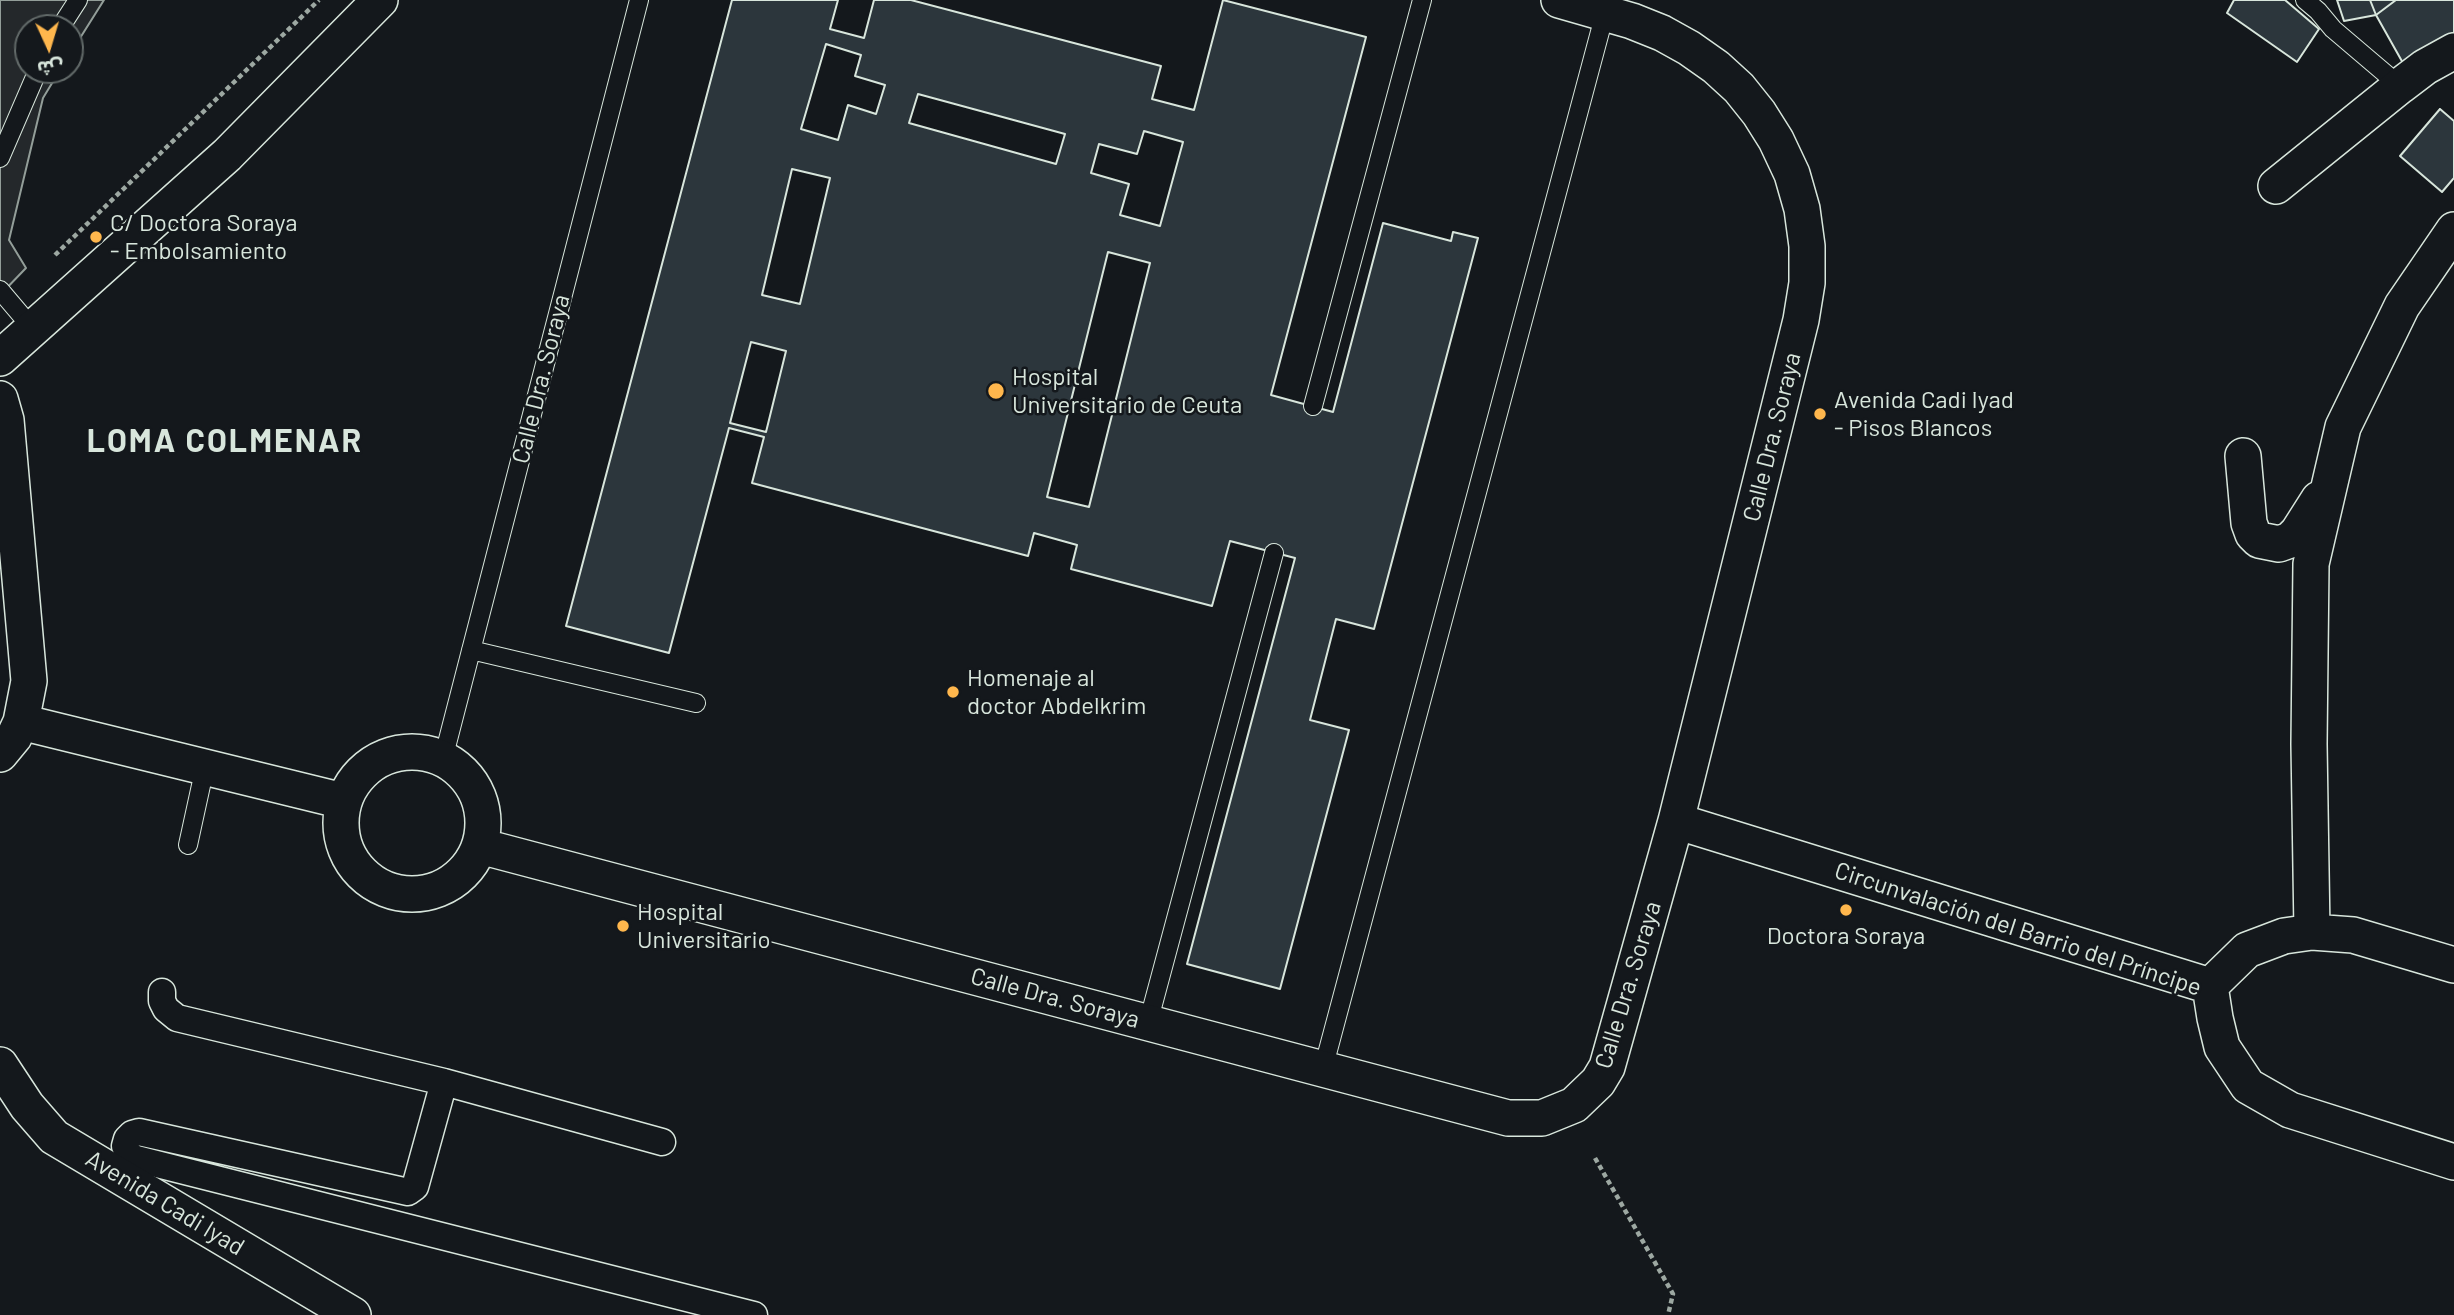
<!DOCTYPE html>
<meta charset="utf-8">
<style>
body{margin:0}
#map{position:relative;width:2454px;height:1315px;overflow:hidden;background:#14181c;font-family:Barlow,"Noto Sans Arabic",sans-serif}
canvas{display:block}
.north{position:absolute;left:14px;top:14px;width:70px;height:70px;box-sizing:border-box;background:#14181c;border:2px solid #626a69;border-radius:50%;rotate:176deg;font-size:19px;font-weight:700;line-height:28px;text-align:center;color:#d8e6dc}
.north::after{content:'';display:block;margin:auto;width:24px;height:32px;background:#ffb74d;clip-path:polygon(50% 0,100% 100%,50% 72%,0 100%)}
</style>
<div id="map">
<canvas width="2454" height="1315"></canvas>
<div class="north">ش</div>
</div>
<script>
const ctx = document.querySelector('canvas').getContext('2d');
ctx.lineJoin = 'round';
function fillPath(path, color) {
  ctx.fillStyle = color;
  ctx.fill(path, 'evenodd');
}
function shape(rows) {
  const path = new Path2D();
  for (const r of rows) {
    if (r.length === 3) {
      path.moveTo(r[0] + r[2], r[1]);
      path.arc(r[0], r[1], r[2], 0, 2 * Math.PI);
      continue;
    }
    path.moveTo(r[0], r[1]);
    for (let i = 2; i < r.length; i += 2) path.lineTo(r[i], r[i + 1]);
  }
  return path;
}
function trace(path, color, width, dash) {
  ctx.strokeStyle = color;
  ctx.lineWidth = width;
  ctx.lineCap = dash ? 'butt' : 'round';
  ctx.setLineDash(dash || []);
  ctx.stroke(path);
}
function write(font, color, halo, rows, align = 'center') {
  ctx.font = font + ' Barlow,sans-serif';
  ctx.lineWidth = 5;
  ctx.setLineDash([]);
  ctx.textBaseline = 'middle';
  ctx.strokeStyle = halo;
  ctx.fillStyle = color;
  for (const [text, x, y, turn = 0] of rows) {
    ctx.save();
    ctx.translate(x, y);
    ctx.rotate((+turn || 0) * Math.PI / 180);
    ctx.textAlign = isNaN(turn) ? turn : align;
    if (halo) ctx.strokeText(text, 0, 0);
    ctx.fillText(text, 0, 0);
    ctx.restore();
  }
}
const parking = shape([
 [0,0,104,0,70,54,70,28,28,28,28,70,60,70,43,98,9,240,26,268,0,295,0,0]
]);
const building = shape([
 [732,0,838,0,830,29,864,38,874,0,911,0,1161,66,1152,99,1194,110,1223,0,1366,37,1271,395,1333,412,1383,223,1451,241,1453,232,1478,238,1374,629,1336,619,1310,720,1349,730,1280,989,1187,964,1295,558,1230,541,1212,606,1071,569,1077,545,1034,533,1028,556,752,483,764,437,729,428,669,653,566,626,732,0],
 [826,44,861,55,855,76,885,85,876,114,848,105,838,140,801,129,826,44],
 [918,94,1065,134,1056,164,909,123,918,94],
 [1144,131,1183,142,1160,226,1120,215,1129,184,1091,173,1099,144,1137,154,1144,131],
 [792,169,830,178,800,304,762,295,792,169],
 [1108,252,1150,263,1089,507,1047,497,1108,252],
 [751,342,786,351,766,432,730,423,751,342],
 [2234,0,2285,0,2319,29,2297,62,2227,13,2234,0],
 [2337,0,2370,0,2376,15,2344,21,2337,0],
 [2370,0,2396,0,2376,15,2370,0],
 [2396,0,2454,0,2454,43,2408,72,2376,15,2396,0],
 [2440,109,2454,121,2454,178,2442,192,2400,156,2440,109]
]);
const path = shape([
 [55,255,319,0],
 [1595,1158,1673,1294,1668,1315]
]);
const service = shape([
 [2305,0,2318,11,2333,29,2400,86],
 [60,28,78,0],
 [0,158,38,70],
 [0,290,33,329],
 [1313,406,1422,0],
 [471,650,696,703],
 [443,759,639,0],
 [188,845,205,767],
 [1148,1023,1274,553],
 [1323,1069,1605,13]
]);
const pedestrian = shape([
 [162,992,162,1001,166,1009,177,1018,444,1082,662,1142],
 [444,1082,415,1187,408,1192,139,1132,132,1134,127,1139,125,1146,128,1153,133,1158,754,1315]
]);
const minor = shape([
 [2276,186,2400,86,2425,67,2454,51],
 [0,358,227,155,380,0],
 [0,399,6,420,29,681,21,722,14,737,0,754],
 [2243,456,2249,523,2253,534,2259,540,2279,544,2290,540,2298,532,2319,499],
 [21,722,343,801],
 [412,823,71],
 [1676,821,2210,986],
 [480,846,1508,1118,1542,1118,1574,1105,1598,1082,1607,1067,1676,821,1801,320,1807,283,1807,246,1802,209,1792,174,1776,140,1759,113,1739,88,1716,67,1689,48,1662,33,1632,21,1559,0],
 [2312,932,2309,744,2311,564,2343,427,2402,306,2454,230],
 [2210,986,2215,1018,2222,1047,2248,1086,2290,1110,2454,1162],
 [2210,986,2247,950,2284,936,2312,932,2353,935,2454,965],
 [0,1065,27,1106,54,1137,353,1315]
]);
const markers = [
 [96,237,7,"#ffb74d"],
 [996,391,9,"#ffb74d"],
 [1820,414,7,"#ffb74d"],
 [953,692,7,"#ffb74d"],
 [1846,910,7,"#ffb74d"],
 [623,926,7,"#ffb74d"]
];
const poiNames = [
 ["C/ Doctora Soraya",110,223],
 ["- Embolsamiento",110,251],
 ["Hospital",1012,377],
 ["Universitario de Ceuta",1012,405],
 ["Avenida Cadi Iyad",1834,400],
 ["- Pisos Blancos",1834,428],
 ["Homenaje al",967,678],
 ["doctor Abdelkrim",967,706],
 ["Hospital",637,912],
 ["Universitario",637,940],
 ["Doctora Soraya",1846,936,"center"]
];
const streetNames = [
 ["Calle Dra. Soraya",541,379,-76],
 ["Calle Dra. Soraya",1772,437,-76],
 ["Circunvalación del Barrio del Príncipe",2018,929,18],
 ["Calle Dra. Soraya",1628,985,-73],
 ["Calle Dra. Soraya",1055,998,15],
 ["Avenida Cadi Iyad",165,1203,31]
];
const districtNames = [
 ["LOMA COLMENAR",225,441]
];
fillPath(parking, '#24282b');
trace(parking, '#939e99', 2);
fillPath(building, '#2c363c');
trace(building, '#d8e6dc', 2);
trace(service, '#d8e6dc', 20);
trace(pedestrian, '#d8e6dc', 29);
trace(minor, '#d8e6dc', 38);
trace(path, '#9da8a2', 4.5, [5, 3.5]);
trace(service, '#14181c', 18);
trace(pedestrian, '#14181c', 26);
trace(minor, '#14181c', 35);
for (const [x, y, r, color] of markers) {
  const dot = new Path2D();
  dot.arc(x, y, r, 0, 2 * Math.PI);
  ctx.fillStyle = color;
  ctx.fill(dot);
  trace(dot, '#14181c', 2.5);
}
write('24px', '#d8e6dc', '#14181c', poiNames, 'left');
write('24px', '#d8e6dc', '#14181c', streetNames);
ctx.letterSpacing = '2px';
write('bold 32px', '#d8e6dc', '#14181c', districtNames);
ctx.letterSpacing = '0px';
</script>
